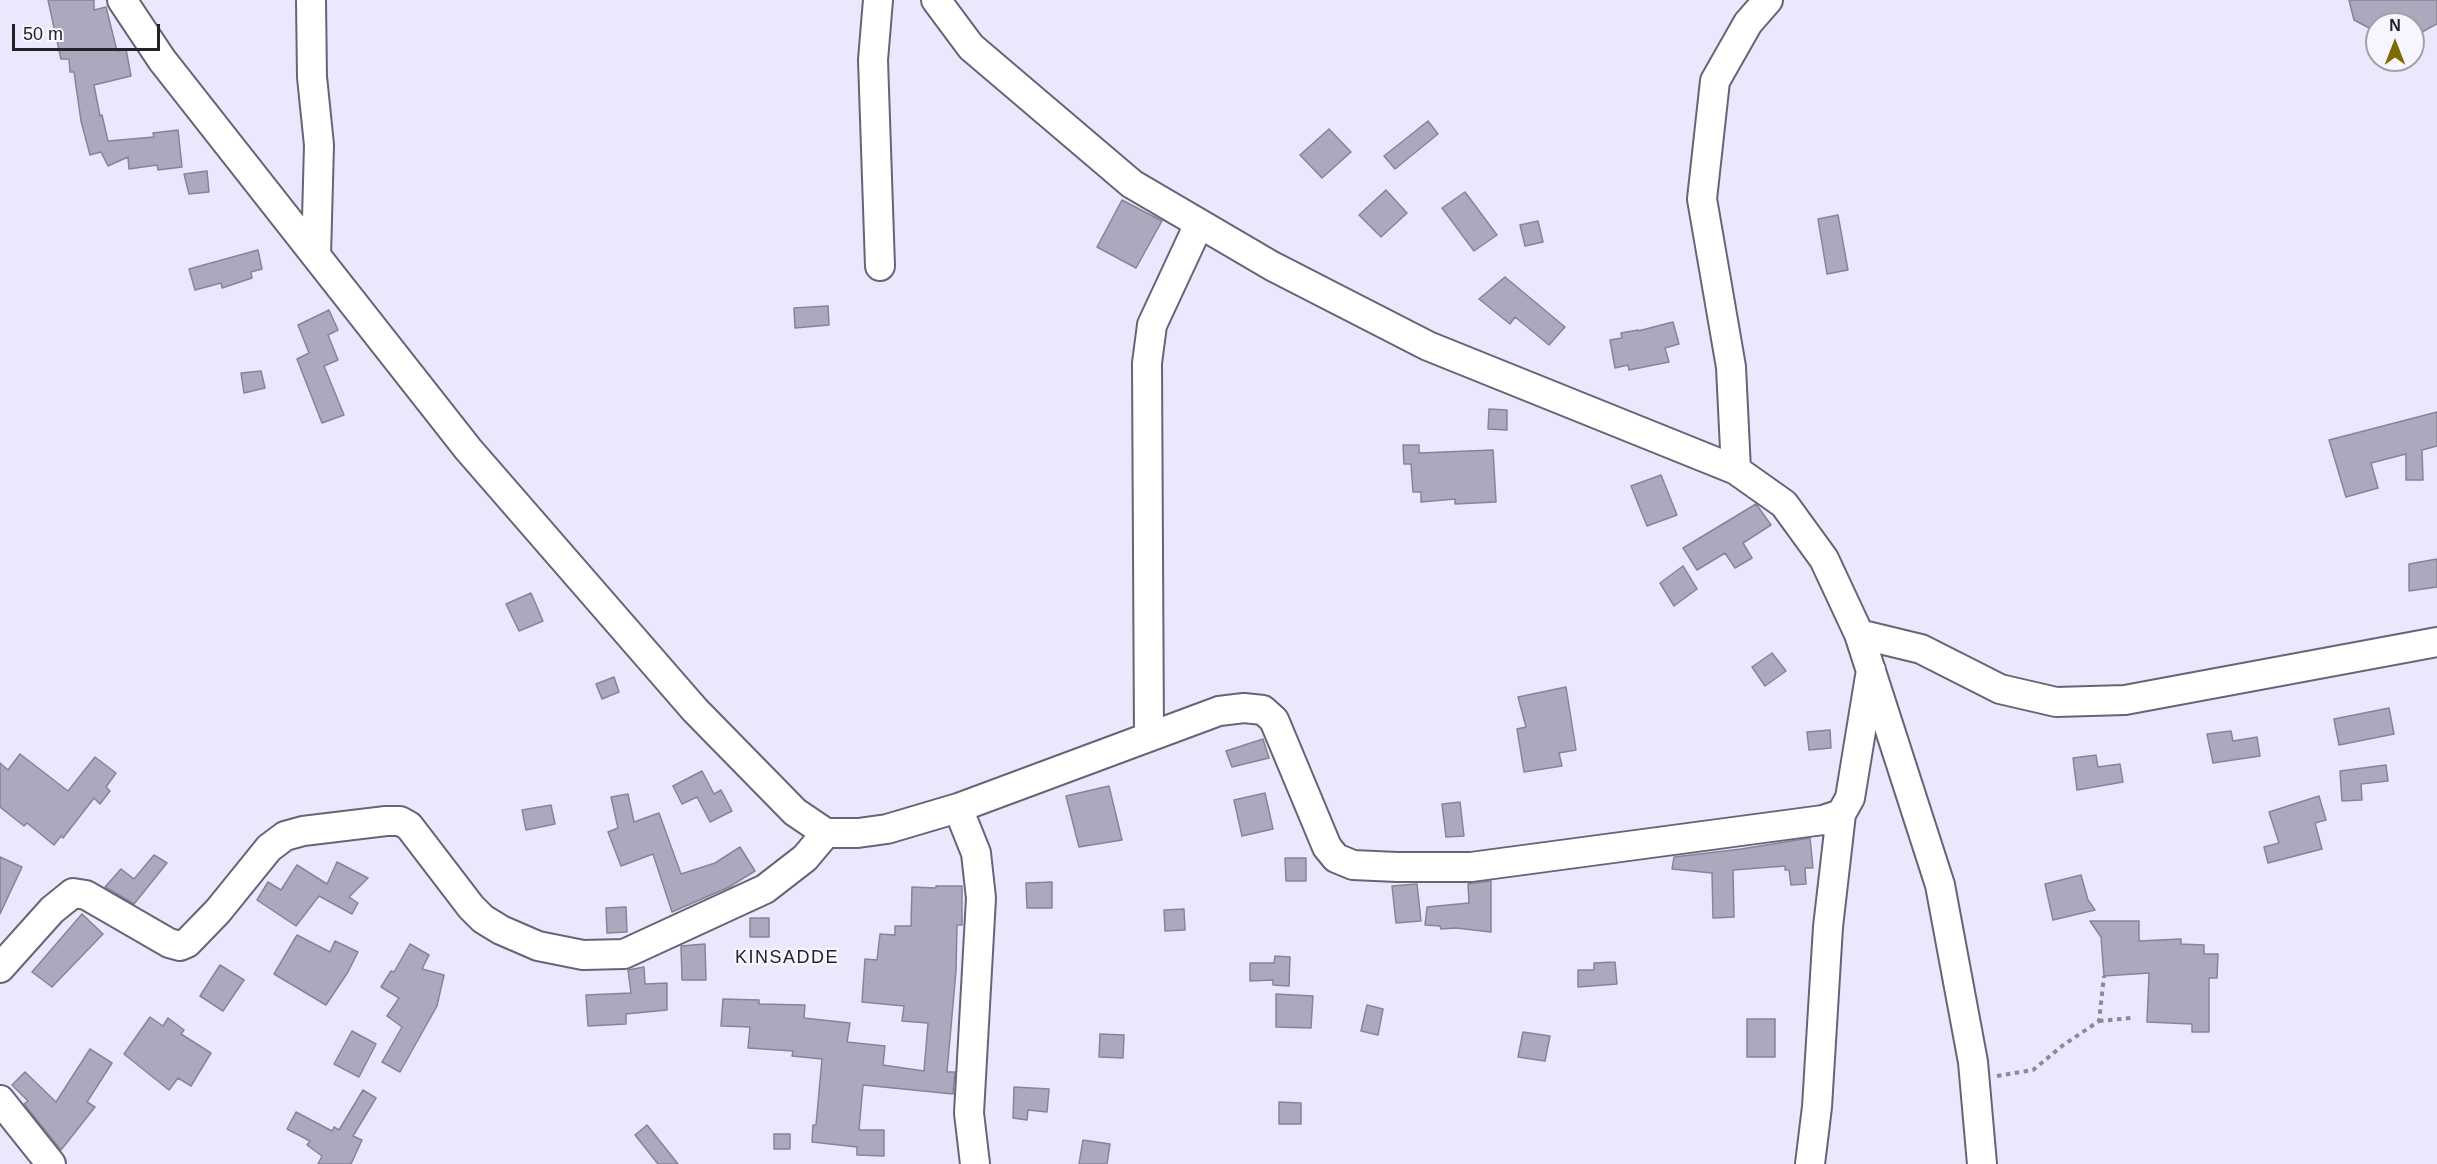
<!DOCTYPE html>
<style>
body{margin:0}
#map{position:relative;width:2437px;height:1164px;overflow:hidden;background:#eae8fd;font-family:Arial,sans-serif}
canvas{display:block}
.north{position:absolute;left:2365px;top:12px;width:60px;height:60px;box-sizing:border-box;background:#f7f6ff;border:2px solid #a2a1a9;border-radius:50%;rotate:0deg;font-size:16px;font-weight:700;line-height:24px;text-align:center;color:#232229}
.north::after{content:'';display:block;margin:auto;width:21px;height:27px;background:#7f6b03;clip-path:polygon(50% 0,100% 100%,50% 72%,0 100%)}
.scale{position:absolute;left:12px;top:24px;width:148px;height:27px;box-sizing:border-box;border:3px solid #232229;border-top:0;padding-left:8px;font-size:18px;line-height:21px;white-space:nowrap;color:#232229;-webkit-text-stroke:4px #f7f6ff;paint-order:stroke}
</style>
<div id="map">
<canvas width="2437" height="1164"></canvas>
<div class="north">N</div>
<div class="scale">50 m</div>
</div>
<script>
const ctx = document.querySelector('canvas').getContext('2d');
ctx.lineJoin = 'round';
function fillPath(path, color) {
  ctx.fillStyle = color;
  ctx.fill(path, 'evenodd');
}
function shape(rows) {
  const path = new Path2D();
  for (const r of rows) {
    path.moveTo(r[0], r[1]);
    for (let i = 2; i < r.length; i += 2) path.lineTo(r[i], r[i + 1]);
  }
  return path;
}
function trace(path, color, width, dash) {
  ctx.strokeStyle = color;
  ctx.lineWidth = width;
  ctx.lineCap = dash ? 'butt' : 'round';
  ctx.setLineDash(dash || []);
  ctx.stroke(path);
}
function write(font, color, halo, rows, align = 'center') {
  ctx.font = font + ' Arial,sans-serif';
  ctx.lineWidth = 4.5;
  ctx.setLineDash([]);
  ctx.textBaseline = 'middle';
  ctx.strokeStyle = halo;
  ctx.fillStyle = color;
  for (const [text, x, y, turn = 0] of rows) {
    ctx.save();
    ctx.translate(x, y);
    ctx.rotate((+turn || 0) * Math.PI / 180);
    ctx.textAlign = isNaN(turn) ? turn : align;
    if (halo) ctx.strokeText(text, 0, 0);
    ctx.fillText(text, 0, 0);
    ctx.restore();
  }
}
const building = shape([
 [48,0,94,0,94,10,106,7,117,51,126,49,131,76,94,85,100,116,102,115,108,141,154,137,153,133,178,130,182,167,158,170,157,165,129,169,128,157,108,166,101,152,90,155,81,121,74,72,70,72,69,59,61,59,48,0],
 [2349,0,2437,0,2437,24,2413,37,2413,24,2377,24,2377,32,2354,20,2349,0],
 [1428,121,1438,134,1395,169,1384,156,1428,121],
 [1329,129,1351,152,1322,178,1300,155,1329,129],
 [207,171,209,192,189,194,184,174,207,171],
 [1386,190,1407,213,1381,237,1359,215,1386,190],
 [1465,192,1497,235,1474,251,1442,208,1465,192],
 [1122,200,1162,221,1136,268,1097,247,1122,200],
 [1838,215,1848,270,1827,274,1818,219,1838,215],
 [1538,221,1543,242,1525,246,1520,225,1538,221],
 [258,250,262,269,251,272,252,278,222,288,221,283,195,290,189,269,258,250],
 [1505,277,1565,327,1549,345,1515,317,1510,324,1479,299,1505,277],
 [828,306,829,325,795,328,794,308,828,306],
 [329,310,338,330,328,335,338,360,324,366,344,415,322,423,297,359,309,353,298,325,329,310],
 [1673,322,1679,344,1665,348,1669,362,1629,370,1628,365,1615,368,1610,340,1622,338,1621,333,1638,330,1638,331,1673,322],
 [261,371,265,388,244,393,241,373,261,371],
 [1489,409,1507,410,1507,430,1488,429,1489,409],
 [2437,412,2437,446,2422,450,2423,480,2406,480,2406,454,2371,463,2378,488,2346,497,2329,440,2437,412],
 [1403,445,1419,445,1419,453,1493,450,1496,502,1455,504,1455,499,1421,502,1421,492,1413,492,1411,464,1404,464,1403,445],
 [1661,475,1677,515,1647,526,1631,486,1661,475],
 [1756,504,1771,525,1743,543,1752,558,1735,568,1725,553,1697,570,1683,548,1756,504],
 [2437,559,2437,587,2409,591,2409,564,2437,559],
 [1683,566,1697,589,1674,606,1660,583,1683,566],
 [531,593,543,621,519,631,506,604,531,593],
 [1772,653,1786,671,1765,686,1752,667,1772,653],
 [614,677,619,692,602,699,596,684,614,677],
 [1566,687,1576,750,1559,753,1562,766,1524,772,1517,729,1526,727,1518,697,1566,687],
 [2389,708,2394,734,2339,745,2334,719,2389,708],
 [1830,730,1831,748,1809,750,1807,732,1830,730],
 [2231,731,2233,741,2257,737,2260,756,2213,763,2207,734,2231,731],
 [1263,739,1269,758,1232,767,1226,751,1263,739],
 [20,754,68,791,95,757,116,773,106,787,110,791,100,804,94,798,63,838,61,836,54,845,27,823,24,826,0,807,0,763,8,770,20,754],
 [2096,755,2098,767,2120,764,2123,782,2077,790,2073,758,2096,755],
 [2386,765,2388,781,2361,784,2362,800,2342,801,2340,771,2386,765],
 [702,771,714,794,721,790,732,811,710,822,697,797,682,804,673,786,702,771],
 [1109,786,1122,840,1079,847,1066,796,1109,786],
 [1265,793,1273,829,1242,836,1234,800,1265,793],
 [628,794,634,822,659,813,681,874,715,863,740,847,755,871,729,887,672,912,653,854,621,866,608,832,618,828,611,797,628,794],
 [2319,796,2326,820,2315,823,2322,849,2268,863,2264,847,2279,843,2269,812,2319,796],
 [1460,802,1464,836,1446,837,1442,804,1460,802],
 [551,805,555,824,526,830,522,810,551,805],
 [1810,838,1813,868,1805,868,1806,884,1791,885,1789,870,1785,870,1785,866,1733,870,1734,917,1713,918,1712,873,1672,869,1674,857,1741,849,1810,838],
 [154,855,167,863,134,904,105,887,121,869,134,879,154,855],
 [0,857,22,867,0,914,0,857],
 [1285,858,1306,858,1306,881,1286,881,1285,858],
 [337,862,368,878,349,897,358,903,352,914,319,896,296,926,257,900,268,882,281,890,297,865,327,884,337,862],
 [2081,875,2088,900,2095,910,2053,920,2045,884,2081,875],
 [1491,881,1491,932,1456,928,1441,929,1440,926,1425,925,1427,907,1469,903,1468,884,1491,881],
 [1052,882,1052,908,1027,908,1026,883,1052,882],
 [1417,884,1421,921,1396,923,1392,886,1417,884],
 [936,886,962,886,962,925,957,925,956,971,947,1072,955,1072,953,1094,863,1085,859,1130,884,1130,884,1156,857,1155,857,1147,812,1142,813,1125,816,1125,822,1059,792,1056,793,1051,748,1048,750,1027,721,1026,723,999,759,1000,759,1004,805,1005,804,1018,850,1023,847,1042,885,1046,883,1065,924,1071,928,1023,902,1021,904,1006,862,1002,865,959,877,960,880,934,895,935,895,926,911,926,912,887,936,888,936,886],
 [626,907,627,932,607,933,606,908,626,907],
 [1184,909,1185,930,1165,931,1164,910,1184,909],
 [82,914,103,934,52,987,32,972,82,914],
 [750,918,769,918,769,937,750,937,750,918],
 [2090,921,2139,921,2139,941,2181,939,2181,944,2204,945,2204,954,2218,954,2217,978,2209,978,2209,1032,2192,1032,2192,1024,2147,1022,2149,973,2104,976,2101,937,2090,921],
 [297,935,330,952,335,941,358,952,348,972,326,1005,274,974,297,935],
 [410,944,429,955,422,969,444,975,437,1006,400,1072,382,1062,402,1027,387,1016,399,998,381,987,391,971,394,972,410,944],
 [705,944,706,980,682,980,681,946,705,944],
 [1275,956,1290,957,1289,986,1273,985,1273,980,1250,981,1250,963,1274,963,1275,956],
 [1615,962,1617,984,1578,987,1578,970,1594,970,1594,963,1615,962],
 [220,965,244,980,223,1011,200,996,220,965],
 [644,967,645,984,667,983,667,1010,626,1014,626,1024,588,1026,586,995,631,993,628,970,644,967],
 [1276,994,1313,996,1311,1028,1276,1027,1276,994],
 [1367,1005,1383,1009,1378,1035,1361,1031,1367,1005],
 [150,1017,163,1026,168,1018,184,1030,181,1034,211,1053,191,1086,178,1078,169,1090,124,1054,150,1017],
 [1747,1019,1775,1019,1775,1057,1747,1057,1747,1019],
 [352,1031,376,1044,359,1077,334,1064,352,1031],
 [1523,1032,1550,1036,1545,1061,1518,1057,1523,1032],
 [1100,1034,1124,1035,1123,1058,1099,1057,1100,1034],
 [90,1049,112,1063,87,1102,95,1107,61,1150,24,1104,28,1101,12,1085,25,1072,56,1102,90,1049],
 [1014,1087,1049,1089,1047,1112,1028,1110,1027,1120,1013,1118,1014,1087],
 [363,1090,376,1098,353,1136,362,1140,351,1164,318,1164,322,1156,307,1145,310,1141,287,1129,296,1112,332,1131,334,1127,339,1130,363,1090],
 [1279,1102,1301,1103,1301,1124,1279,1124,1279,1102],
 [647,1125,678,1164,658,1164,635,1135,647,1125],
 [774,1134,790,1134,790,1149,774,1149,774,1134],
 [1083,1140,1110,1144,1107,1164,1079,1164,1083,1140]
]);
const path = shape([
 [2099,1021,2131,1018],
 [1997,1076,2033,1070,2062,1046,2099,1021,2104,976]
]);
const minor = shape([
 [122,0,162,60,468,449,695,710,795,812,826,833,858,833,887,829,958,808,1219,711,1244,708,1263,710,1274,720,1327,847,1336,858,1353,865,1397,867,1471,867,1823,820,1841,814],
 [311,0,312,77,319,145,316,256],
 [878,0,873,60,880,266],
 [936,0,971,47,1132,184,1272,266,1428,346,1736,470,1784,504,1824,559,1859,634,1940,885,1973,1062,1982,1164],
 [1736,470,1731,367,1702,199,1715,81,1748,23,1768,0],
 [1859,634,1921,649,2000,689,2056,702,2125,700,2437,642],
 [1149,737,1147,363,1152,325,1199,224],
 [958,808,976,853,981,898,969,1113,975,1164],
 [0,968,52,910,73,893,86,895,169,943,180,946,187,943,218,911,269,848,285,836,303,831,386,821,400,821,409,826,471,907,483,919,501,930,538,946,583,955,624,954,765,889,805,858,826,833],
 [0,1100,51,1164],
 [1810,1164,1817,1107,1828,927,1841,814,1850,798,1871,670]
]);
const quarterNames = [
 ["KINSADDE",787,958]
];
fillPath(building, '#aba9bd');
trace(building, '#878497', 1.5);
trace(minor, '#676476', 32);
trace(path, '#8b8a98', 4, [4.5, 4.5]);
trace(minor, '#fff', 28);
ctx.letterSpacing = '1.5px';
write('18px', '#232229', '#f7f6ff', quarterNames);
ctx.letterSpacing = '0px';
</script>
